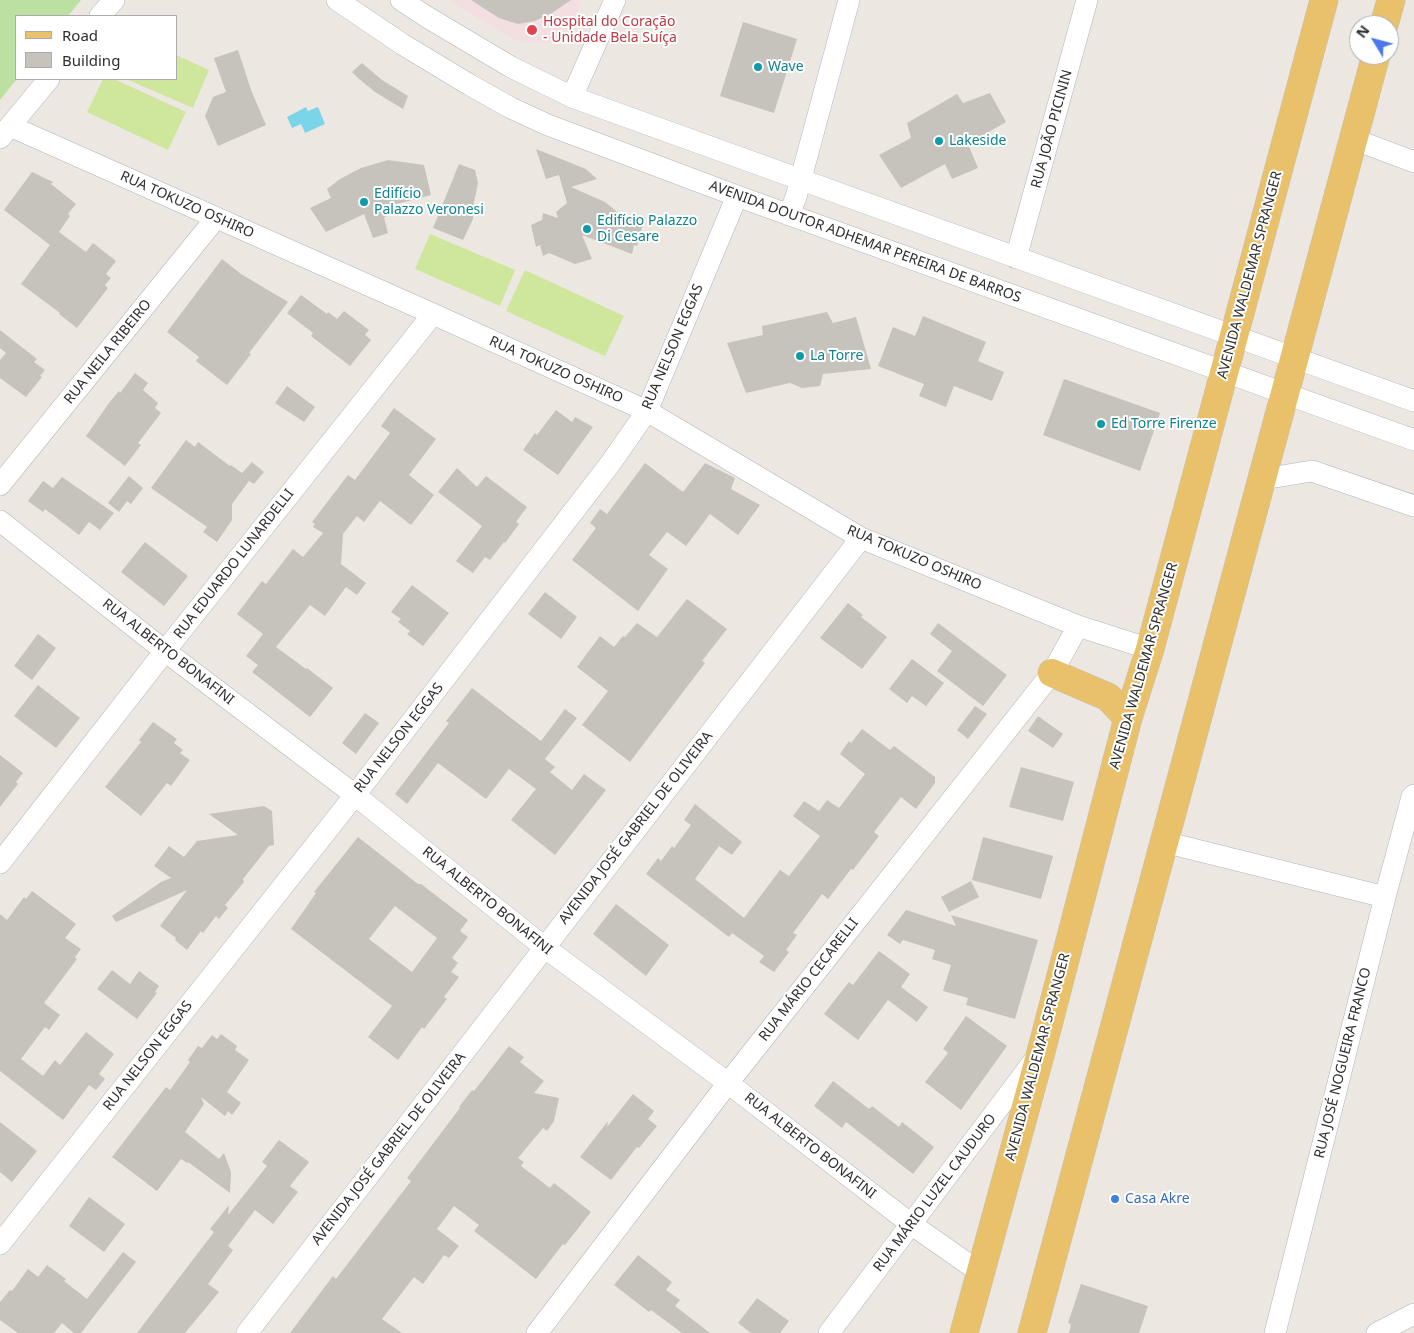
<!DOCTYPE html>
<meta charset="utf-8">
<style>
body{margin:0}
#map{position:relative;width:1414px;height:1333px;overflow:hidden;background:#ede7e1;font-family:"Noto Sans",sans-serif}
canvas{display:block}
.legend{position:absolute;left:15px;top:15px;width:162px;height:65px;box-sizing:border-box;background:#fff;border:1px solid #ababab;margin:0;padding:6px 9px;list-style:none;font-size:15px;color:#2d2d2d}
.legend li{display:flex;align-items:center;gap:10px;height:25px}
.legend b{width:25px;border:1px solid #ababab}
.north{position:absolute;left:1349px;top:15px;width:50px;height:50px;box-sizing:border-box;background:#fff;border:1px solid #ababab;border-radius:50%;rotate:307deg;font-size:14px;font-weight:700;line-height:20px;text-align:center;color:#2d2d2d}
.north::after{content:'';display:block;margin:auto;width:18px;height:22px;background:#4b78f0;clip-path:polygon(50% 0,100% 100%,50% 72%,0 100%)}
</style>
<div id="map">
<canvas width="1414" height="1333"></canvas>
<ul class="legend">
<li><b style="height:6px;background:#e9c16a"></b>Road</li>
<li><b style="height:14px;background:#c6c2bc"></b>Building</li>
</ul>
<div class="north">N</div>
</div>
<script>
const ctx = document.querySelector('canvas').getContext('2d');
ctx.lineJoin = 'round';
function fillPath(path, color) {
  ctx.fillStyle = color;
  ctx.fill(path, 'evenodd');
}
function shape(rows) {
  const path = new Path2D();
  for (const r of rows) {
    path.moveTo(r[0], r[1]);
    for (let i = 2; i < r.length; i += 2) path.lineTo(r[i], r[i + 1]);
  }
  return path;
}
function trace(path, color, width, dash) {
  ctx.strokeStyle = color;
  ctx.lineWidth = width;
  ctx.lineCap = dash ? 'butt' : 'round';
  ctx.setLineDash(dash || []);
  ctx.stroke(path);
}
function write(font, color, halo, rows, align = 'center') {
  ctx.font = font + ' "Noto Sans",sans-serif';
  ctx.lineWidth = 4;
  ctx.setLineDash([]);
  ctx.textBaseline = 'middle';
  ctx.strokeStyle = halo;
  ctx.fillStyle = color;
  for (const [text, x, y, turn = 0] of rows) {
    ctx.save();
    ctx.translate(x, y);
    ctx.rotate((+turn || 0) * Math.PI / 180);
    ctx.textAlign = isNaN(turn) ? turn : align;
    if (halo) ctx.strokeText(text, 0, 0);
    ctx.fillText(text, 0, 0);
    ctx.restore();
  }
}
const medical = shape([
 [448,0,581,0,575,19,557,43,516,41]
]);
const green = shape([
 [0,0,81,0,68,16,16,16,17,79,0,100]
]);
const pitch = shape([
 [176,55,209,70,193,108,126,79,176,79],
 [103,79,114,79,186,112,168,150,87,112],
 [430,234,515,270,500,306,415,269],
 [525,270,624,316,605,356,506,311]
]);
const water = shape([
 [306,107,308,111,318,107,325,124,305,133,301,124,292,128,287,117]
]);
const building = shape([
 [471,0,571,0,552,13,535,21,518,24,499,18],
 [743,22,797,39,774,113,720,96],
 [238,50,251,90,266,125,218,146,205,116,213,97,226,92,214,58],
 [362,63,382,80,408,96,403,109,375,92,358,78,352,72],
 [990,93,1006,122,968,144,978,168,952,179,945,164,901,188,879,155,911,138,907,123,957,94,963,103],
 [536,149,586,169,597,179,571,187,605,202,616,211,621,216,630,217,643,224,637,246,634,245,632,254,582,235,592,259,575,264,549,253,543,256,540,245,536,247,531,225,542,220,543,213,558,218,556,212,567,203,559,175,546,179],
 [388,160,424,165,431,195,393,205,396,214,384,217,388,233,373,238,364,214,326,232,310,208,331,198,327,189,340,179,361,168],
 [459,164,475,170,478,183,473,207,473,219,463,240,433,228],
 [32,172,53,182,51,184,76,204,68,214,70,216,59,232,86,252,93,243,116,261,106,274,111,278,105,285,108,288,77,328,59,314,60,313,21,284,50,245,4,210],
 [222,259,241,274,288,302,249,353,251,354,227,385,196,361,199,357,167,332],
 [301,295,327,314,328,312,337,319,344,311,369,330,365,335,371,340,350,366,311,336,313,333,287,313],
 [827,312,833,323,856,317,871,369,823,374,820,386,802,388,790,383,746,393,727,343,763,335,762,326],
 [923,316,986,342,978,361,1004,372,992,401,954,386,946,407,919,396,924,384,878,366,893,327,915,336],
 [0,330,37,359,34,362,45,370,40,376,42,377,26,397,0,378,0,360,6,353,0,348],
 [135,373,148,383,143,390,158,403,155,408,161,413,138,443,141,445,125,466,86,436,109,403,119,391,120,393],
 [1064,379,1160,413,1140,471,1043,435],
 [287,386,315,407,304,422,275,403],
 [394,408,436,439,409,475,434,495,411,525,380,501,364,522,357,516,343,534,341,564,366,583,357,595,346,587,325,616,310,605,276,647,306,669,307,668,333,688,310,717,252,672,258,665,246,656,263,634,237,614,262,581,266,584,293,549,303,557,323,533,313,527,315,524,312,522,348,475,355,480,381,445,390,433,381,426],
 [556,410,572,422,575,417,593,427,558,475,523,450,535,433,537,435],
 [186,440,195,447,198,442,230,466,231,465,242,473,252,462,264,472,254,484,249,481,232,504,232,520,217,542,203,532,207,527,151,488],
 [645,463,683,492,705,463,735,478,731,489,760,505,738,535,710,514,686,546,667,532,649,555,668,569,638,611,572,560,596,528,590,523,600,509,607,514],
 [457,468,477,487,486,476,527,507,516,522,519,524,505,543,504,542,490,560,485,557,473,573,456,561,482,526,438,492],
 [129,476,143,488,131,504,127,501,119,512,108,503],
 [62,477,114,513,100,530,89,522,79,535,45,509,43,512,28,501,43,481,53,488],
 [145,542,188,576,164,606,121,572],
 [412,585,449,613,423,646,407,634,410,631,398,622,401,619,391,612],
 [545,592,577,617,561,639,528,614],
 [687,599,727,629,702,661,705,663,630,762,582,725,608,691,577,667,600,636,614,647,623,636,625,637,637,623,657,637],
 [848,603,863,615,861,617,887,637,862,669,820,638],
 [938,623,1007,675,983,706,937,671,952,651,930,634],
 [38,634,56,648,32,680,14,666],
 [912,659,944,683,926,706,912,696,907,703,889,689],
 [38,685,80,718,56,748,14,716],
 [472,688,541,741,565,709,577,718,545,759,555,767,550,772,572,790,584,774,606,790,555,855,511,820,536,789,509,769,486,799,438,763,407,804,395,794,449,723,446,721],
 [975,706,987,714,968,739,957,730],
 [365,713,379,723,356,754,342,743],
 [1038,716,1063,734,1053,748,1028,731],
 [153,722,177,739,174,743,183,750,180,753,190,760,171,786,167,783,141,816,105,787,141,742,139,740],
 [862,729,890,750,894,746,935,777,935,783,916,809,901,797,874,832,879,836,853,870,851,869,828,899,822,894,793,933,797,935,786,950,789,952,774,972,759,962,764,956,732,933,729,937,646,874,658,858,661,861,672,846,674,848,691,825,684,820,695,804,742,842,732,855,719,846,695,879,744,918,780,870,789,876,820,836,793,816,804,801,819,811,827,800,839,808,865,774,840,754,849,741,851,743],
 [0,755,23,773,16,782,18,784,0,807],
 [1021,767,1074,782,1063,821,1009,807],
 [264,806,272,811,274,845,269,846,243,879,244,882,225,905,228,908,219,919,216,916,203,933,201,931,187,950,175,940,176,938,160,926,187,890,116,922,112,916,161,882,171,878,154,866,169,846,184,857,197,841,238,835,209,814],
 [358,837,418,884,421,884,468,920,460,931,468,937,452,958,458,963,451,972,459,977,444,997,447,999,424,1029,422,1027,398,1060,368,1037,392,1006,291,929,316,893,314,892],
 [395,906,437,938,412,972,369,939],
 [983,837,1053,856,1041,899,972,880],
 [971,881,979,897,949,912,941,897],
 [32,891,76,924,65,938,81,949,75,957,77,959,44,1003,60,1015,49,1030,45,1027,21,1059,43,1076,55,1060,60,1065,86,1032,114,1054,99,1074,105,1079,96,1090,89,1085,63,1120,0,1071,0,914,7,920,24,897,26,899],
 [616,904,669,945,646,976,593,934],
 [906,910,956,926,951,915,1038,940,1015,1019,966,1005,968,998,943,991,951,965,932,959,935,950,903,940,900,944,887,935],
 [879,951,910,974,901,987,928,1007,917,1022,888,1000,858,1040,824,1014,849,982,853,985],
 [112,970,130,984,139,971,159,986,155,992,157,993,137,1019,97,989],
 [966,1016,1007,1046,961,1110,925,1082,948,1053,943,1049],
 [221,1034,237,1046,235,1050,249,1060,227,1092,241,1103,232,1115,228,1111,225,1116,201,1097,204,1104,185,1132,219,1159,224,1153,231,1172,230,1193,188,1162,187,1163,181,1159,157,1191,112,1157,166,1087,170,1090,190,1062,188,1060,198,1046,202,1048,212,1035,217,1039],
 [509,1046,524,1057,520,1062,544,1081,534,1093,559,1098,554,1121,547,1131,543,1128,518,1158,524,1162,521,1166,550,1188,554,1183,591,1212,565,1245,563,1244,536,1279,474,1231,479,1225,454,1206,437,1229,459,1246,449,1258,444,1255,423,1284,414,1277,382,1319,402,1333,290,1333,333,1276,336,1279,411,1181,407,1178,460,1108,459,1107,472,1090,474,1091],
 [833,1081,869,1109,872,1106,899,1127,902,1122,934,1147,913,1174,846,1122,842,1128,814,1106],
 [633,1094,654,1111,648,1119,657,1126,639,1148,637,1147,611,1180,580,1157,608,1121,607,1127],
 [0,1122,37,1151,12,1182,0,1172],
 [279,1140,309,1162,290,1186,298,1192,273,1224,255,1210,228,1246,233,1250,208,1284,219,1292,185,1333,137,1333,214,1232,210,1229,229,1205,228,1215,267,1166,262,1162],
 [89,1197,125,1224,104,1252,69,1226],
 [123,1252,136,1262,81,1333,74,1333,62,1323,54,1333,18,1333,0,1320,0,1302,10,1290,12,1291,28,1269,38,1277,47,1265,66,1279,64,1281,87,1299],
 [638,1255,672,1282,666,1290,680,1300,675,1306,710,1333,682,1333,651,1310,649,1312,614,1285],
 [1081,1284,1148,1306,1139,1333,1069,1333,1071,1324,1068,1323],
 [757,1298,789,1321,780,1333,751,1333,738,1323]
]);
const minor = shape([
 [337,0,402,44,470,85,511,108,548,125,737,196,1414,440],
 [401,0,427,17,511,67,572,97,1414,401],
 [100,16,114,0],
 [572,97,615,0],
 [10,126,433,314,647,411,861,538,1078,626,1150,649],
 [0,138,49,79],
 [1353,139,1414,162],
 [789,215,796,197,849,0],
 [1016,258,1087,0],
 [1263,479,1312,471,1414,506],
 [0,485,216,218],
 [0,521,165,651,355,795,544,947,728,1083,911,1224,981,1273],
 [1164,842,1385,897],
 [0,863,165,651,433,314],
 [0,1244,355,795,610,464,647,411,737,196],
 [247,1333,861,538],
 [537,1333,728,1083,1052,673,1078,626],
 [829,1333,1036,1058],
 [1275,1333,1385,897,1412,797,1414,795],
 [1377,1333,1414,1314]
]);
const major = shape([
 [1384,25,1391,0],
 [1052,673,1108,697,1128,718],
 [964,1333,1041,1052,1128,718,1150,649,1324,0],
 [1032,1333,1376,55]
]);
const markers = [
 [532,30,6,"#e0444e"],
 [758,67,5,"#0f9aa8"],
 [939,141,5,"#0f9aa8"],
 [364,202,5,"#0f9aa8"],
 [587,229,5,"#0f9aa8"],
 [800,356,5,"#0f9aa8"],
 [1101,424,5,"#0f9aa8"],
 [1115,1199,5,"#3f7fe0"]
];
const healthNames = [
 ["Hospital do Coração",543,22],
 ["- Unidade Bela Suíça",543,38]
];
const cultureNames = [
 ["Wave",768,67],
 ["Lakeside",949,141],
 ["Edifício",374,194],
 ["Palazzo Veronesi",374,210],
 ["Edifício Palazzo",597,221],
 ["Di Cesare",597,237],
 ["La Torre",810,356],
 ["Ed Torre Firenze",1111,424]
];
const streetNames = [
 ["RUA JOÃO PICININ",1052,129,-75],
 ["RUA TOKUZO OSHIRO",187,205,24],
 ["AVENIDA DOUTOR ADHEMAR PEREIRA DE BARROS",865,242,20],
 ["AVENIDA WALDEMAR SPRANGER",1250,275,-75],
 ["RUA NELSON EGGAS",673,347,-67],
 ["RUA NEILA RIBEIRO",108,352,-51],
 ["RUA TOKUZO OSHIRO",556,370,24],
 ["RUA TOKUZO OSHIRO",914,558,23],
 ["RUA EDUARDO LUNARDELLI",234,564,-52],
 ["RUA ALBERTO BONAFINI",168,652,38],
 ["AVENIDA WALDEMAR SPRANGER",1144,666,-74],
 ["RUA NELSON EGGAS",399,738,-52],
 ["AVENIDA JOSÉ GABRIEL DE OLIVEIRA",636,828,-52],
 ["RUA ALBERTO BONAFINI",487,901,39],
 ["RUA MÁRIO CECARELLI",809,980,-52],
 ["RUA NELSON EGGAS",148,1056,-52],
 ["AVENIDA WALDEMAR SPRANGER",1038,1057,-75],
 ["RUA JOSÉ NOGUEIRA FRANCO",1343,1063,-76],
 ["RUA ALBERTO BONAFINI",810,1146,38],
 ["AVENIDA JOSÉ GABRIEL DE OLIVEIRA",389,1149,-52],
 ["RUA MÁRIO LUZEL CAUDURO",935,1193,-53]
];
const shopNames = [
 ["Casa Akre",1125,1199]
];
fillPath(medical, '#f3dfe2');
fillPath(green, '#bce0a1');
fillPath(pitch, '#cee79d');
fillPath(water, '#7ad5e9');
fillPath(building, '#c6c2bc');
trace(minor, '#b1b4bc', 22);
trace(major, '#c4c4c4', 29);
trace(minor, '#fff', 21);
trace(major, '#e9c16a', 28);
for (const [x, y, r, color] of markers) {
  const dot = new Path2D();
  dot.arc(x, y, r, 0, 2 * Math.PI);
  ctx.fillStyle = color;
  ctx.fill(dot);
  trace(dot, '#fff', 2);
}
write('14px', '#be3a42', '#fff', healthNames, 'left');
write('14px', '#0d838f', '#fff', cultureNames, 'left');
write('14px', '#2d2d2d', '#fff', streetNames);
write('14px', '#366cbe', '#fff', shopNames, 'left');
</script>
